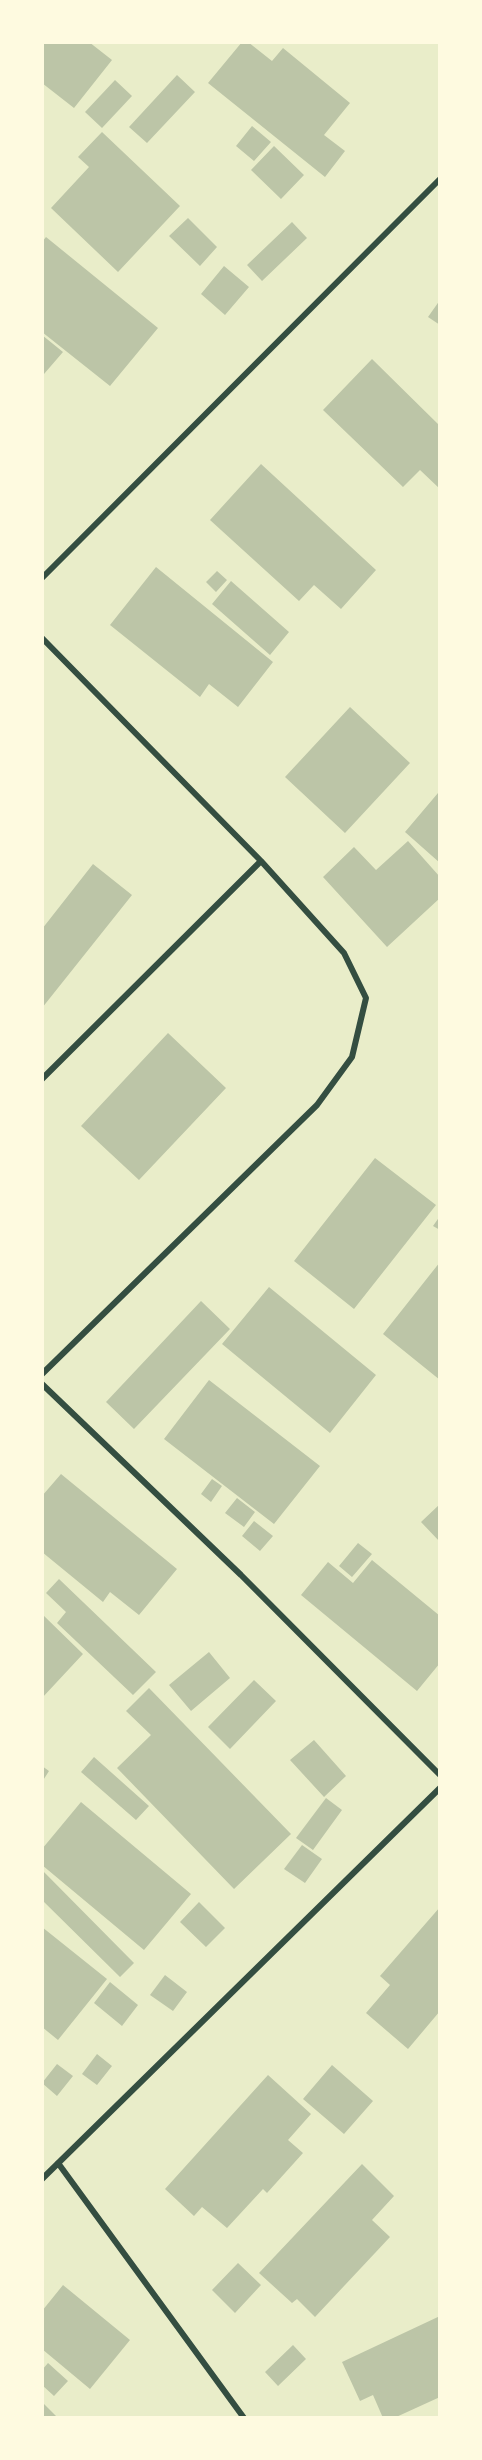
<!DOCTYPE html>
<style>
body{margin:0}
#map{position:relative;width:482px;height:2460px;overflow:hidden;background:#e9edc9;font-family:"Crimson Pro",serif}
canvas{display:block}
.frame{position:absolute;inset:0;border:44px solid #fefae0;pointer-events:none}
</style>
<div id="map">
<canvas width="482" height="2460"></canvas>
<div class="frame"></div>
</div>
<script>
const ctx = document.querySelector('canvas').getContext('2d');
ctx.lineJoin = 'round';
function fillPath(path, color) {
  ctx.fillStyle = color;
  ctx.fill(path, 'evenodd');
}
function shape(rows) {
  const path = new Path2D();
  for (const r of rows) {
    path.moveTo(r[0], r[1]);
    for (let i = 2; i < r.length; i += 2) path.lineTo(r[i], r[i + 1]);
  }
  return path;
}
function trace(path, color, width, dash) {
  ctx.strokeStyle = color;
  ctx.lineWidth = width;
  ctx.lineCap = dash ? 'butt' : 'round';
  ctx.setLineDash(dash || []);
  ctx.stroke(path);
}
const building = shape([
 [42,42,89,42,112,60,74,108,42,83],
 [242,42,248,42,272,61,283,48,350,103,324,135,345,151,325,177,208,83],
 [177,75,195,92,147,143,129,127],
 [115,80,132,96,102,128,85,112],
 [252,126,271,142,254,161,236,146],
 [102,132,180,206,118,272,51,208,89,167,78,157],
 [274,146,304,175,281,199,251,170],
 [188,218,217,247,200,266,169,236],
 [292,222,307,238,262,281,247,265],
 [46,237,158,328,110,386,42,332,42,242],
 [224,266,249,287,225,315,201,294],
 [440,300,440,325,428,317],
 [42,335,63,352,44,374,42,372],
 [372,359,440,426,440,489,420,470,403,487,323,410],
 [261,464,376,570,341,609,314,585,299,601,210,520],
 [156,567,273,662,238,707,209,684,200,697,110,625],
 [217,571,227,580,216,592,206,582],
 [231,581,289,632,270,655,212,604],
 [350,707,410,763,345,833,285,777],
 [438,793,440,794,440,863,405,832],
 [408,841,440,877,440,898,387,947,323,877,354,847,376,870],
 [93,864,132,895,42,1008,42,929],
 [168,1033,226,1088,139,1180,81,1126],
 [375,1158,436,1205,354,1309,294,1261],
 [440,1216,440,1230,433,1226],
 [440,1262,440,1380,383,1334],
 [269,1287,376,1375,330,1433,222,1344],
 [201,1301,230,1329,134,1429,106,1402],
 [209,1380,320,1466,274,1524,164,1439],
 [61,1474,177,1569,139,1615,110,1592,103,1602,42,1552,42,1496],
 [212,1479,222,1486,211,1502,201,1494],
 [237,1498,255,1512,244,1527,225,1513],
 [440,1504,440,1542,421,1522],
 [254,1521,273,1536,260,1551,242,1536],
 [358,1543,372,1554,352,1577,339,1566],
 [372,1560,440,1616,440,1663,417,1691,301,1595,328,1562,353,1583],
 [59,1579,156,1672,133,1695,57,1623,66,1612,46,1593],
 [42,1614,83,1654,42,1698],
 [209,1652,230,1678,191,1711,169,1685],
 [254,1680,276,1701,230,1749,208,1727],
 [149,1688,291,1834,234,1889,117,1768,151,1735,126,1711],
 [314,1740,346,1776,324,1797,290,1760],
 [94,1757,149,1806,136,1820,81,1772],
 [42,1766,49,1771,42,1782],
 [326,1798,342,1810,313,1850,296,1838],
 [81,1802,191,1894,144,1950,42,1865,42,1849],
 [302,1845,322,1859,305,1883,284,1869],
 [42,1870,134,1963,120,1977,42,1900],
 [199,1902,225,1928,206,1947,180,1922],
 [440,1907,440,2011,408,2049,366,2013,390,1985,380,1976],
 [42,1927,107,1979,58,2040,42,2027],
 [165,1975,187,1992,173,2011,150,1995],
 [110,1982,138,2005,122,2026,94,2003],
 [97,2054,112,2066,97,2085,82,2074],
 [57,2064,73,2076,57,2096,42,2083],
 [332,2065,373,2101,344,2134,303,2099],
 [268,2075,311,2114,288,2140,303,2153,267,2193,263,2189,227,2228,202,2207,194,2216,165,2189],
 [362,2164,394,2196,372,2220,390,2237,315,2317,297,2299,292,2303,259,2273],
 [238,2263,261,2285,235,2313,212,2290],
 [63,2285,130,2340,90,2389,42,2349,42,2311],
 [440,2316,440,2397,394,2418,383,2418,373,2395,360,2401,342,2362],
 [293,2345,306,2359,278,2386,265,2372],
 [48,2363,68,2381,54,2396,42,2385,42,2370],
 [42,2402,58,2418,42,2418]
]);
const minor = shape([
 [42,578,440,179],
 [42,638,261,861,344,953,366,998,352,1057,317,1105,42,1374],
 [42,1079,261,861],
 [42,1384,241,1575,440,1775],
 [58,2163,244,2418],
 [42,2179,440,1788]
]);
fillPath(building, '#bcc5a7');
trace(minor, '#344e41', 6);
</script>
